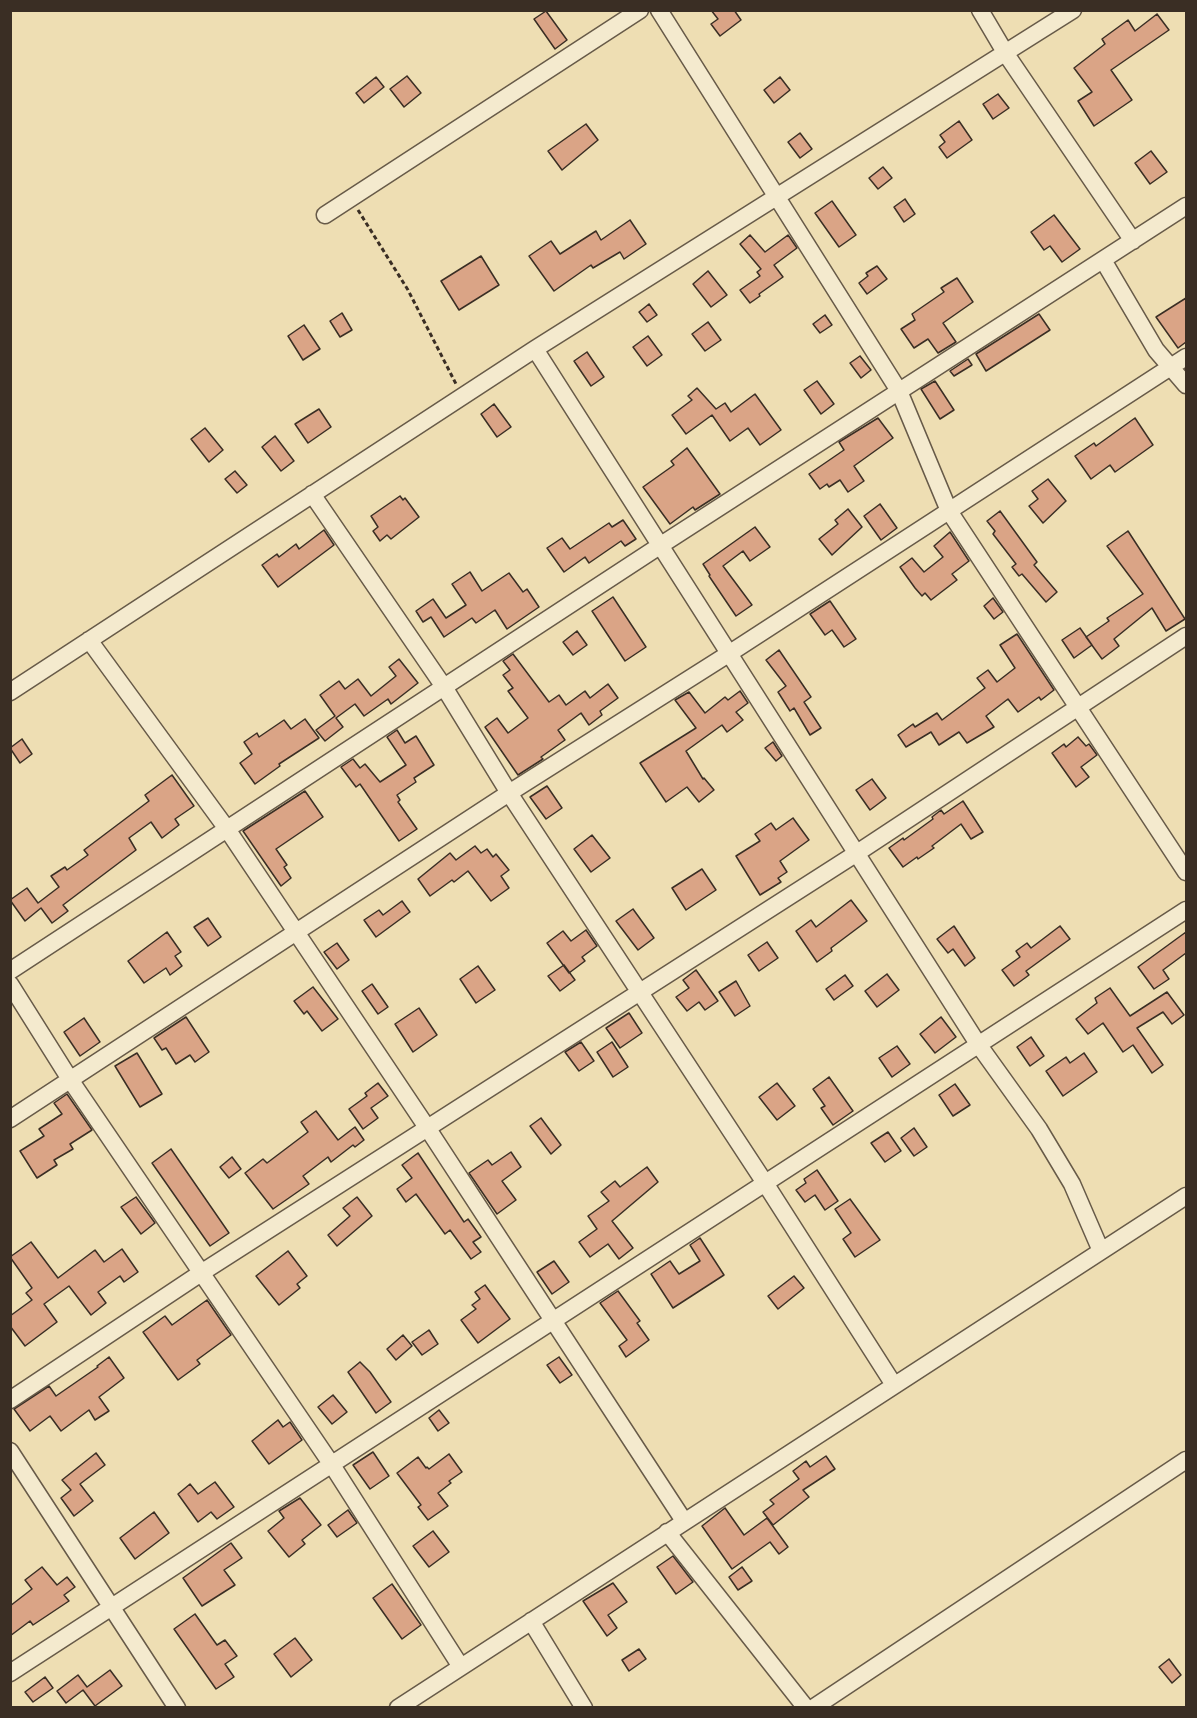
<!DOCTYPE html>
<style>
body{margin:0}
#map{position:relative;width:1197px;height:1718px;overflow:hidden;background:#eedeb3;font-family:"IM FELL English",serif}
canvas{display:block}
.frame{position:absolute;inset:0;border:12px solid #3a2e24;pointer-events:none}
</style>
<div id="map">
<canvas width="1197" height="1718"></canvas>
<div class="frame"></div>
</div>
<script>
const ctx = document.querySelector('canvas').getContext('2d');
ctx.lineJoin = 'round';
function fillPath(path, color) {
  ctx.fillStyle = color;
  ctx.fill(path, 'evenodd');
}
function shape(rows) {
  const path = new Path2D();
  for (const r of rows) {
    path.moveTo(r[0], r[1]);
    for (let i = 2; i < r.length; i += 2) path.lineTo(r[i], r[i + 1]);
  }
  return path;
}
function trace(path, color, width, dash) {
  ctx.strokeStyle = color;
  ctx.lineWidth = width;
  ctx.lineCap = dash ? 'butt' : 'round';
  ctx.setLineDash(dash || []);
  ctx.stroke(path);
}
const building = shape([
 [711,10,734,10,741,20,720,36,711,24,718,19,711,10],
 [546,11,567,40,555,49,534,19,546,11],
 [1157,14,1169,30,1111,70,1132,100,1094,126,1078,101,1092,92,1074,68,1105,44,1102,39,1128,20,1135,31,1157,14],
 [407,76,421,93,404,107,390,89,407,76],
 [376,77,384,87,364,103,356,93,376,77],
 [780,77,790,90,774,103,764,90,780,77],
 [998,94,1009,108,993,119,983,104,998,94],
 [959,121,972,140,947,158,939,147,945,142,940,135,959,121],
 [586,124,598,140,562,170,548,151,586,124],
 [800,133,812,149,800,158,788,142,800,133],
 [1151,151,1167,172,1150,184,1135,163,1151,151],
 [883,167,892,178,878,189,869,178,883,167],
 [905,199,915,214,904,222,894,207,905,199],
 [832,201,856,235,839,247,815,213,832,201],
 [1054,215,1080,249,1062,262,1050,246,1044,250,1031,232,1054,215],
 [630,220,646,244,624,259,620,252,593,268,591,265,554,291,529,256,551,241,560,254,596,231,601,240,630,220],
 [750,235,765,252,788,235,797,248,774,265,783,277,759,294,760,296,750,303,740,290,760,276,757,272,761,269,740,244,750,235],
 [481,256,499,285,459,310,441,281,481,256],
 [877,266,887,279,867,294,859,283,868,276,866,273,877,266],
 [708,271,727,295,711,307,693,284,708,271],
 [957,278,973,302,943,323,956,342,938,353,928,339,914,348,901,329,915,320,912,314,944,292,941,288,957,278],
 [1186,298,1186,342,1178,348,1156,317,1186,298],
 [649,304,657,315,647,322,639,312,649,304],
 [342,313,352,330,340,337,330,321,342,313],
 [1039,314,1050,330,986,371,976,354,1039,314],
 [825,315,832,325,820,333,813,324,825,315],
 [708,322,721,340,705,351,692,334,708,322],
 [304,325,320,349,303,360,288,336,304,325],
 [648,336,662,355,647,366,633,347,648,336],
 [587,352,604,377,591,386,574,361,587,352],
 [860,356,871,370,861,378,850,363,860,356],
 [968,359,972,365,954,376,950,371,968,359],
 [817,381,834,404,821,414,804,390,817,381],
 [935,381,954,410,940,419,921,389,935,381],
 [697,388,716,409,725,403,731,412,755,394,781,430,760,445,748,428,730,441,712,415,686,434,672,415,692,400,688,396,697,388],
 [494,404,511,427,497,437,481,414,494,404],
 [319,409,331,427,308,443,295,424,319,409],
 [878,418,893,438,854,466,864,481,848,492,840,480,829,487,827,484,820,489,809,474,844,450,839,442,878,418],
 [1135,418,1153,445,1115,472,1110,465,1091,479,1075,456,1094,443,1096,446,1135,418],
 [205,428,223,450,209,462,191,439,205,428],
 [275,436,294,461,281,471,262,447,275,436],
 [687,448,720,494,695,510,693,507,670,524,643,487,674,465,671,461,687,448],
 [235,471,247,485,237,493,225,479,235,471],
 [1048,479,1066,501,1043,523,1029,506,1038,499,1032,491,1048,479],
 [400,496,403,500,405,498,419,517,391,539,387,535,380,541,373,531,378,527,371,516,400,496],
 [880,504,897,528,881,540,864,516,880,504],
 [848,509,862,527,832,555,819,539,838,524,835,520,848,509],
 [1000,511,1037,562,1034,565,1057,592,1046,602,1022,574,1019,576,1012,567,1016,564,993,534,995,531,987,521,1000,511],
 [623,520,636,539,625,546,621,541,589,563,585,557,564,572,547,548,562,538,570,549,609,523,612,527,623,520],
 [755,527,770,547,750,561,743,551,723,566,752,605,736,616,709,576,710,575,703,564,755,527],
 [324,530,334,545,278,587,262,565,277,554,279,557,296,544,299,549,324,530],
 [1128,531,1185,619,1166,631,1152,608,1114,639,1119,646,1102,659,1086,637,1109,621,1107,618,1143,594,1107,546,1128,531],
 [950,532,969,561,952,574,957,580,931,600,925,593,922,596,915,588,900,567,912,558,924,572,943,557,934,546,950,532],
 [470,572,482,591,509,573,523,592,527,589,539,607,507,629,495,610,476,623,472,618,444,637,431,617,423,622,416,611,433,599,446,618,466,605,452,584,470,572],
 [613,597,646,647,625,661,592,611,613,597],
 [993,598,1003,612,994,619,984,606,993,598],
 [830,601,856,639,844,647,832,630,825,635,810,614,830,601],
 [1080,628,1092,645,1074,658,1062,640,1080,628],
 [577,631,587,645,573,655,563,642,577,631],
 [1017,634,1054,690,1041,700,1039,697,1018,712,1008,699,986,716,994,727,967,743,959,732,939,745,931,732,906,747,898,735,913,724,915,727,937,713,942,720,985,688,977,678,988,670,997,682,1015,668,1000,645,1017,634],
 [779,650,811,697,804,702,821,728,810,735,794,708,790,711,778,692,786,686,766,660,779,650],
 [513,654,549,702,559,695,566,705,585,691,590,698,608,684,618,698,600,711,602,715,589,725,581,713,558,730,565,740,541,757,543,759,518,775,485,727,497,718,508,733,528,718,508,691,513,688,503,675,510,670,503,661,513,654],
 [399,659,418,683,391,704,388,699,364,716,355,704,336,718,343,727,325,741,316,730,335,716,320,695,339,681,345,689,358,679,371,696,396,676,389,667,399,659],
 [740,691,748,703,736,712,743,720,727,732,722,725,686,751,703,779,704,778,714,790,699,802,687,787,666,802,640,763,696,728,675,700,689,692,705,713,725,697,728,700,740,691],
 [305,719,319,738,279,764,280,766,255,784,240,763,252,754,244,742,257,733,259,737,284,720,291,729,305,719],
 [397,730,405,743,416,736,434,765,414,778,416,782,397,795,400,800,398,802,417,829,399,841,360,784,356,787,341,767,353,759,360,768,365,764,380,782,406,765,387,737,397,730],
 [1078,737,1086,746,1089,744,1097,755,1081,767,1089,777,1076,787,1052,753,1064,744,1066,747,1078,737],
 [22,739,32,754,20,763,10,748,22,739],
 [773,742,782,756,776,761,765,748,773,742],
 [172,775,194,806,175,819,179,825,162,838,151,822,129,838,136,850,63,905,68,911,52,923,41,908,25,921,10,900,27,888,38,903,59,887,51,876,65,867,67,870,88,855,84,850,149,801,145,795,172,775],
 [872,779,886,798,870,810,856,790,872,779],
 [547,786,562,808,546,819,530,797,547,786],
 [305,791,323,817,276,849,287,865,284,867,291,878,281,886,243,831,305,791],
 [963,801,983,832,971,839,961,824,932,846,934,848,918,859,917,857,903,867,889,848,903,838,904,840,933,819,932,817,941,810,944,814,963,801],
 [793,818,809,840,780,861,787,872,778,878,781,882,760,895,736,856,760,841,755,834,771,823,776,830,793,818],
 [592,835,610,858,591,872,574,849,592,835],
 [475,846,481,853,487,849,493,857,496,854,509,870,501,876,509,888,491,901,468,871,454,882,452,880,430,896,418,879,450,853,456,860,475,846],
 [702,869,716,890,686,910,672,888,702,869],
 [851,900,867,921,831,948,832,951,817,962,796,931,811,920,816,927,851,900],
 [402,901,410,912,376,937,364,920,379,910,383,915,402,901],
 [633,909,654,938,638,950,616,921,633,909],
 [208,918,221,937,208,946,194,927,208,918],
 [954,926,975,958,965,966,953,949,948,953,937,939,954,926],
 [1060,926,1070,939,1026,971,1029,975,1014,986,1002,970,1020,957,1016,951,1027,943,1031,948,1060,926],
 [586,930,597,946,582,957,585,961,569,973,547,943,563,931,571,941,586,930],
 [167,932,181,952,175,956,182,966,170,975,166,968,144,983,128,961,167,932],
 [1186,932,1186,953,1163,970,1169,979,1154,989,1138,967,1186,932],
 [767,942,778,958,759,971,748,955,767,942],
 [337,943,349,960,337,969,324,952,337,943],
 [564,965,575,980,560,991,548,976,564,965],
 [478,966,495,990,476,1003,460,979,478,966],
 [696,970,718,1001,705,1010,699,1002,687,1011,676,997,689,988,683,980,696,970],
 [887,974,899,990,877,1007,865,991,887,974],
 [845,975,853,986,834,1000,826,989,845,975],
 [736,981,750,1006,735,1016,719,992,736,981],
 [372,984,388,1007,378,1014,362,991,372,984],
 [313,987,338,1019,322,1031,307,1011,304,1014,294,1001,313,987],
 [1110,988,1130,1016,1167,992,1184,1015,1172,1024,1163,1012,1137,1028,1163,1065,1152,1073,1133,1045,1123,1052,1103,1023,1088,1034,1076,1019,1097,1003,1095,998,1110,988],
 [419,1008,437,1035,413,1052,395,1024,419,1008],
 [629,1013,642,1033,620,1048,606,1028,629,1013],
 [186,1017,209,1052,195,1062,190,1055,176,1064,166,1048,162,1050,154,1038,186,1017],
 [941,1017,956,1037,935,1053,920,1034,941,1017],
 [84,1018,100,1042,80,1056,64,1032,84,1018],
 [1031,1037,1044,1056,1030,1066,1017,1047,1031,1037],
 [581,1042,594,1061,579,1071,565,1052,581,1042],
 [612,1042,628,1067,613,1077,597,1052,612,1042],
 [897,1046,910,1064,892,1077,879,1058,897,1046],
 [137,1053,162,1094,140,1107,115,1066,137,1053],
 [1084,1053,1097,1072,1063,1096,1046,1071,1066,1057,1070,1063,1084,1053],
 [829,1077,853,1111,833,1125,821,1108,825,1106,813,1089,829,1077],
 [378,1083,388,1096,371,1108,378,1118,363,1129,349,1109,367,1096,365,1093,378,1083],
 [777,1083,795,1106,777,1120,759,1097,777,1083],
 [955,1084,970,1105,953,1116,939,1095,955,1084],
 [67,1094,92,1130,70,1144,73,1149,54,1160,57,1165,37,1178,20,1151,44,1136,39,1129,62,1114,54,1103,67,1094],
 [316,1111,338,1140,355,1127,364,1140,355,1147,353,1145,331,1162,328,1157,303,1176,309,1184,273,1209,245,1173,263,1159,267,1163,308,1132,301,1122,316,1111],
 [541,1118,561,1145,551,1154,530,1126,541,1118],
 [914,1128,927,1147,914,1156,901,1138,914,1128],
 [888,1132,901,1151,885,1162,871,1143,888,1132],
 [171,1149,229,1233,210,1246,152,1163,171,1149],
 [511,1152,521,1167,502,1181,516,1200,497,1214,469,1173,488,1160,492,1165,511,1152],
 [418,1153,464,1222,468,1219,481,1237,473,1242,481,1252,471,1259,450,1230,445,1234,416,1194,406,1202,397,1189,412,1178,402,1165,418,1153],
 [232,1157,241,1169,229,1178,220,1167,232,1157],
 [647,1167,658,1182,612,1221,633,1248,619,1259,608,1244,590,1257,579,1242,597,1229,588,1216,609,1201,601,1192,615,1181,620,1187,647,1167],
 [817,1170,838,1201,825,1210,815,1195,805,1202,796,1190,806,1183,804,1179,817,1170],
 [136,1197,155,1223,141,1234,121,1207,136,1197],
 [357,1197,372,1216,337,1246,328,1235,350,1216,343,1208,357,1197],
 [850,1199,880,1240,855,1257,843,1239,851,1233,835,1209,850,1199],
 [700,1238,724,1275,673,1308,651,1274,670,1261,679,1274,700,1261,690,1245,700,1238],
 [31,1242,58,1278,95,1250,104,1262,122,1249,138,1272,124,1282,120,1276,98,1292,106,1303,91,1315,69,1286,44,1304,57,1322,25,1346,10,1326,10,1316,32,1300,26,1293,32,1288,10,1257,31,1242],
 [288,1251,307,1276,297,1284,300,1288,279,1305,256,1276,288,1251],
 [554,1261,569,1282,552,1294,537,1272,554,1261],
 [794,1276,804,1288,778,1309,768,1296,794,1276],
 [485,1285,510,1319,478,1343,461,1320,476,1309,472,1305,480,1299,475,1292,485,1285],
 [618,1291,640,1321,637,1323,649,1340,626,1357,619,1346,627,1340,600,1303,618,1291],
 [207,1300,231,1335,197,1360,200,1364,178,1380,143,1332,165,1316,172,1325,207,1300],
 [429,1330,438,1344,422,1355,412,1342,429,1330],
 [403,1335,412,1346,396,1360,387,1349,403,1335],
 [109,1357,124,1378,99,1397,109,1411,95,1420,89,1410,61,1431,50,1416,30,1431,14,1409,49,1386,56,1396,98,1367,97,1366,109,1357],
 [559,1357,572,1375,560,1383,547,1365,559,1357],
 [360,1362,370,1372,391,1402,376,1413,348,1372,360,1362],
 [333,1395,347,1412,332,1424,318,1407,333,1395],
 [439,1410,449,1423,438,1431,429,1418,439,1410],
 [278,1420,283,1427,290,1422,302,1440,269,1464,252,1441,278,1420],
 [373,1452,389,1476,370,1489,353,1465,373,1452],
 [96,1453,105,1465,80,1484,93,1501,74,1516,61,1498,71,1490,62,1480,96,1453],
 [449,1454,462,1472,449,1481,451,1483,438,1493,448,1506,428,1520,418,1507,421,1505,397,1473,418,1457,426,1468,427,1467,429,1469,449,1454],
 [826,1456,835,1469,803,1490,809,1497,773,1525,763,1512,774,1504,770,1500,799,1479,793,1471,806,1461,810,1467,826,1456],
 [215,1482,234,1507,217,1519,211,1512,198,1522,178,1494,190,1484,198,1494,215,1482],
 [300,1498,321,1525,302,1540,305,1544,289,1557,268,1531,284,1518,279,1511,300,1498],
 [725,1508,744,1535,767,1518,788,1547,779,1554,770,1542,732,1569,702,1526,725,1508],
 [348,1510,357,1523,337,1537,328,1525,348,1510],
 [154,1512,169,1533,135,1559,120,1538,154,1512],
 [433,1531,449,1552,429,1567,413,1546,433,1531],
 [231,1543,242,1558,224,1570,235,1585,202,1606,183,1578,231,1543],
 [673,1556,693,1582,676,1594,657,1567,673,1556],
 [42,1567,57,1585,67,1577,75,1587,64,1595,69,1601,33,1625,30,1621,10,1636,10,1606,32,1589,25,1580,42,1567],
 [742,1567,752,1581,738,1590,729,1577,742,1567],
 [613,1583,627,1602,608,1615,617,1628,607,1636,583,1601,613,1583],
 [392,1584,421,1625,402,1639,373,1598,392,1584],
 [195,1614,217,1645,225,1640,237,1656,225,1664,234,1677,216,1689,174,1629,195,1614],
 [295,1638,312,1660,291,1677,274,1654,295,1638],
 [639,1649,646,1659,629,1671,622,1660,639,1649],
 [1169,1659,1181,1675,1172,1683,1159,1667,1169,1659],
 [110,1670,122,1686,95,1706,83,1690,66,1703,57,1691,78,1675,87,1687,110,1670],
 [45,1677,53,1688,33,1702,25,1692,45,1677]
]);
const path = shape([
 [358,210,408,290,456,384]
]);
const minor = shape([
 [659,10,899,391,949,511,1186,872],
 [980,10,1006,54,1133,241],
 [325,215,640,10],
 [1103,260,1156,350,1186,385],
 [535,349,978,1044,1039,1129,1072,1184,1101,1251],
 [312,494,444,687,509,793,765,1183,894,1385],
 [89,640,227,829,428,1129,684,1521],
 [10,692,535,349,1073,10],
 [10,971,661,545,1186,206],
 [10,984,71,1081,332,1465,461,1667],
 [10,1119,509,793,730,653,1186,357],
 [10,1400,201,1273,857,853,1186,636],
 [10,1451,177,1708],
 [667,1532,806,1708],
 [531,1621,584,1708],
 [10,1673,1186,910],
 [398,1708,1186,1196],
 [813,1708,1186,1460]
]);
fillPath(building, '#daa486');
trace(building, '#3a2e24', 1.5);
trace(minor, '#675a48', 19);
trace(path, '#3a2e24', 3, [4.5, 3]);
trace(minor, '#f4eace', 16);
</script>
